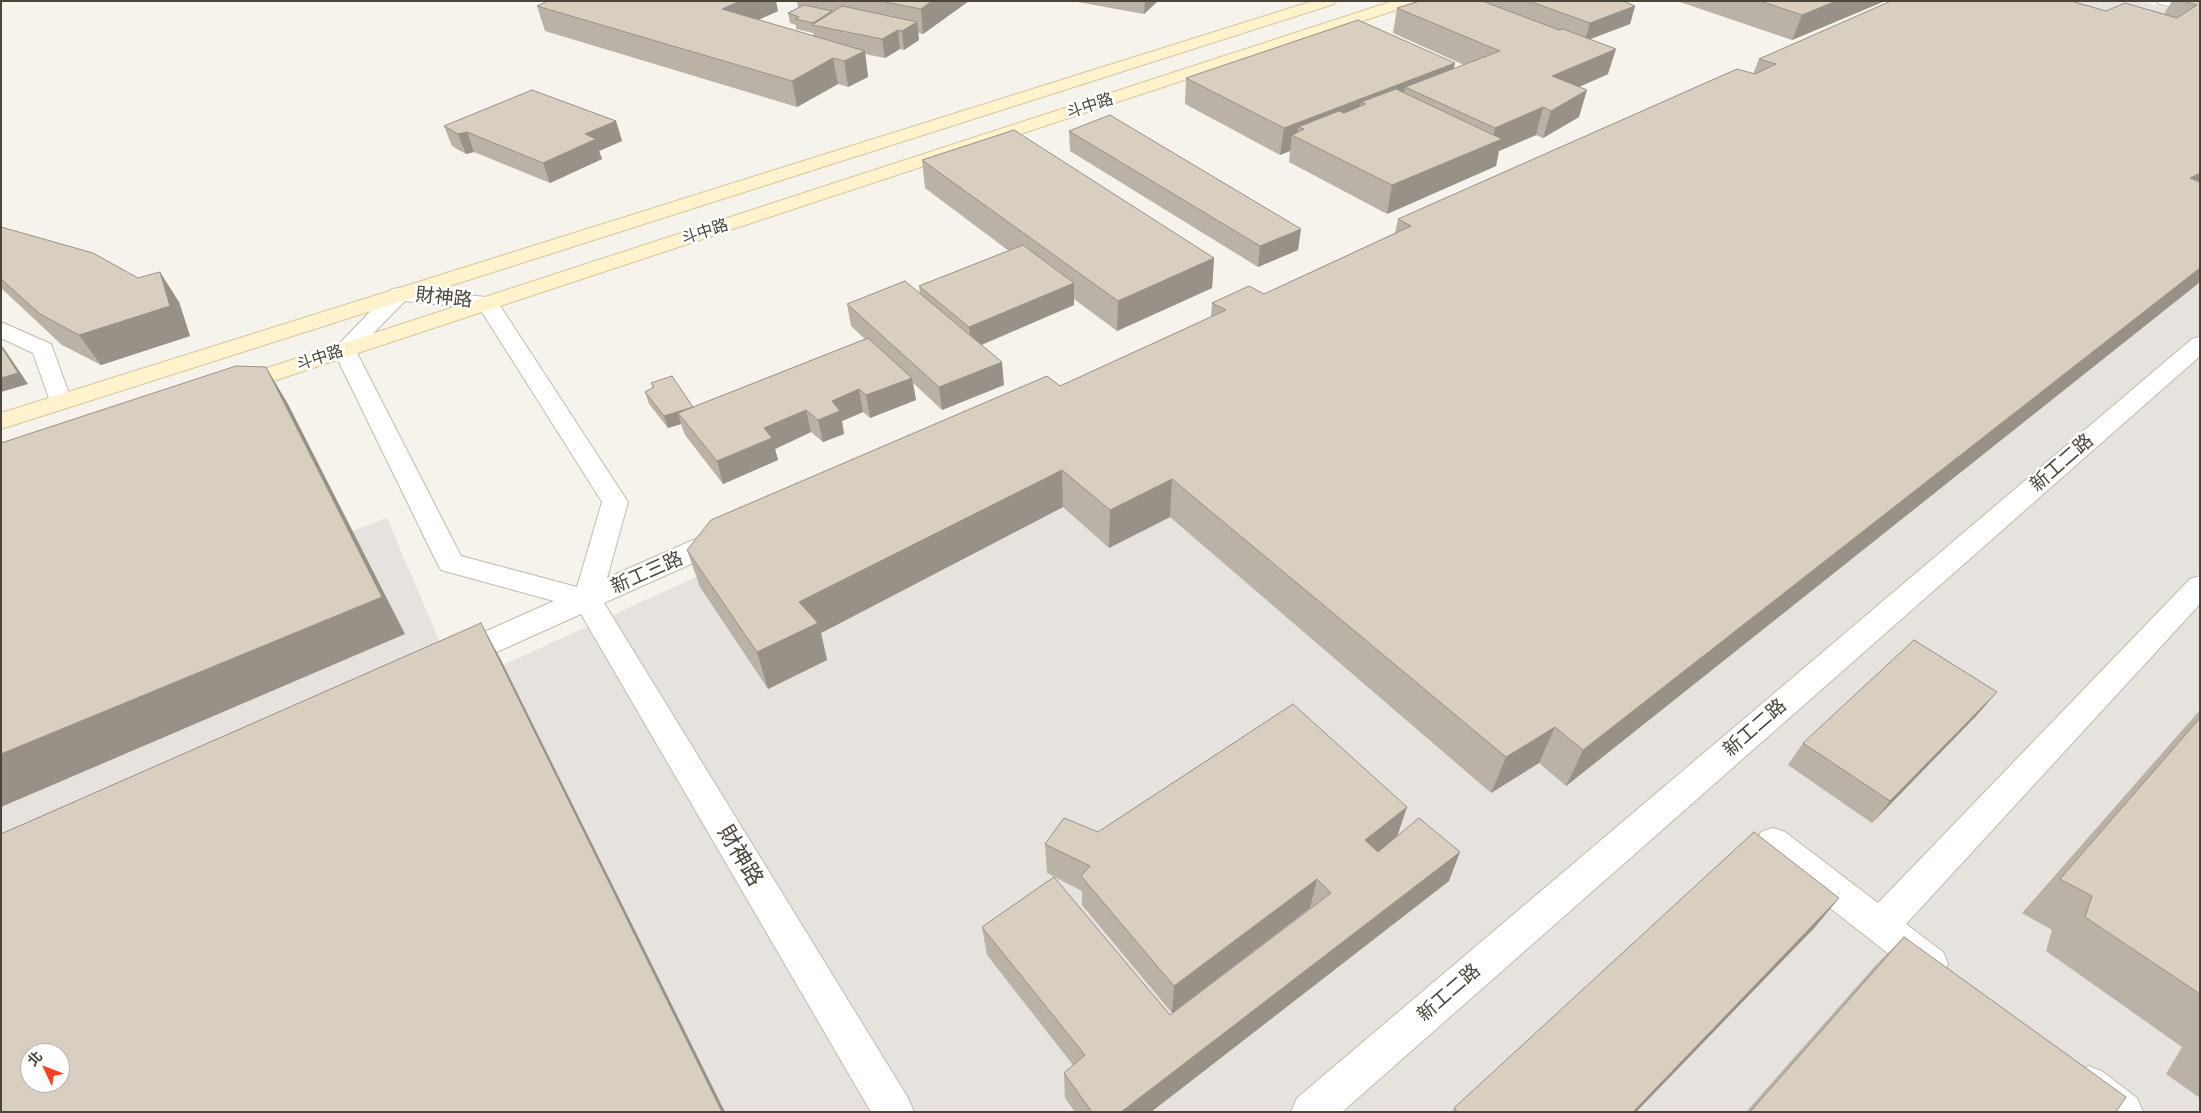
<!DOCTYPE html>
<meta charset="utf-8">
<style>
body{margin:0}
#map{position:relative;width:2201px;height:1113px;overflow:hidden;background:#f6f3ec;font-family:Cabin,"Noto Sans TC",sans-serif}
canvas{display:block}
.frame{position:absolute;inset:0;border:2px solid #4b4439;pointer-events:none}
.north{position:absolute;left:20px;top:1043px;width:50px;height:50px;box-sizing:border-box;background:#fff;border:1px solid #b7b4b0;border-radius:50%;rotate:313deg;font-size:14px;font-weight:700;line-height:20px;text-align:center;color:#4b4439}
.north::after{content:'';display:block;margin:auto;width:18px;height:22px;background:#fc3f1d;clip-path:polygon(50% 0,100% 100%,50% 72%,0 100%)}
</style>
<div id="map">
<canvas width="2201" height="1113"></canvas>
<div class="frame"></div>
<div class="north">北</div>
</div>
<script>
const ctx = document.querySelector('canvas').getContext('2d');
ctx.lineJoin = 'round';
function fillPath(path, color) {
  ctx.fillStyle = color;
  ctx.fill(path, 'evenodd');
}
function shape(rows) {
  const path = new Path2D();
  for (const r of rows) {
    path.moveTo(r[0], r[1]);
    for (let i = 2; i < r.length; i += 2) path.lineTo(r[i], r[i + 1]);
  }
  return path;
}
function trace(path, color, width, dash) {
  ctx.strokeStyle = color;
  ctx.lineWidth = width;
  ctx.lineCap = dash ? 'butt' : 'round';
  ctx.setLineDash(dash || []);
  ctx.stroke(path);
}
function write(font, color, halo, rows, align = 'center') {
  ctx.font = font + ' Cabin,"Noto Sans TC",sans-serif';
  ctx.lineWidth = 5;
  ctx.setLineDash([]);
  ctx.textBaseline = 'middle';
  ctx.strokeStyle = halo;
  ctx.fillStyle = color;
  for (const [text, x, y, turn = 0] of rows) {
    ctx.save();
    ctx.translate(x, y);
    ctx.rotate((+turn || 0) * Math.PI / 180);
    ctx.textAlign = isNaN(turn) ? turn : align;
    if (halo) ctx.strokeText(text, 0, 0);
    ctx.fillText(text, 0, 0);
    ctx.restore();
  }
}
const industrial = shape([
 [1961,1,2138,1,2200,16,2200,1112,1,1112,1,664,387,518,441,645,470,680],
 [30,1053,60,1053,60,1083,30,1083]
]);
const lane = shape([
 [1,322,51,344,72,402,68,407,60,409,52,407,33,353,1,338,1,322],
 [2200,576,2200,604,1906,924,1943,952,1948,964,1943,976,1930,982,1917,976,1761,854,1756,843,1761,832,1773,828,1785,832,1878,903,2190,579,2200,576],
 [2089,1066,2103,1072,2137,1098,2143,1112,2090,1112,2075,1100,2069,1086,2075,1072,2089,1066]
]);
const street = shape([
 [2157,1,2183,1,2200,5,2200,14,2159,4,2157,1],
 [400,288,495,298,628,502,607,578,711,532,721,530,731,532,735,539,731,546,604,603,908,1098,914,1112,871,1112,581,614,468,665,457,668,446,665,442,657,446,649,554,601,441,570,437,563,333,350,392,289,400,288],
 [405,301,480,309,602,502,577,587,461,556,356,351,405,301],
 [2200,337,2200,356,1342,1112,1291,1112,1297,1098,2192,339,2200,337]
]);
const secondary = shape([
 [1313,1,1336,1,1334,4,1,429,1,413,1313,1],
 [1393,1,1416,1,1414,4,243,391,235,393,227,391,223,386,227,381,1393,1]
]);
const wall = shape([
 [797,1,969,1,923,34,918,33,919,40,904,50,900,49,885,58,865,54,868,77,848,87,838,84,797,107,545,31,537,6,778,11,758,20,814,36,813,33,796,29,796,25,790,23,788,13,798,8],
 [1072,1,1158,1,1144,14],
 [1420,1,1623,1,1635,6,1630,24,1590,39,1608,74,1579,87,1579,117,1543,138,1536,135,1499,151,1496,166,1387,214,1289,162,1290,151,1280,155,1185,104,1186,78,1454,69,1464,65,1393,33,1397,8],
 [1677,1,1885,1,1792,40],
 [2172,1,2200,1,2200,282,1566,786,1539,763,1491,793,1170,517,1109,548,1063,507,821,633,827,660,768,689,700,587,687,550,1060,386,1211,317,1212,303,1264,294,1395,233,1398,219,1753,74,1759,59,2106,11,2164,14],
 [616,121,622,141,599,151,602,159,550,183,474,152,466,154,452,146,444,126],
 [1069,131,1298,250,1258,267,1070,151],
 [922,160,1214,258,1212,288,1117,331,1074,299,1074,305,982,345,1004,385,942,410,913,383,916,400,870,418,863,412,842,421,844,434,823,442,811,432,775,449,778,460,723,484,685,435,681,424,668,428,649,404,645,392,653,388,651,383,693,407,865,339,851,326,847,304,920,294,919,286,1009,251,925,188],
 [1,227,179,302,190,336,101,365,62,345,1,288],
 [2200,710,2200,1098,2166,1074,2182,1047,2046,951,2052,930,2022,913],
 [1977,715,1872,823,1788,765,1803,743],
 [1098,832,1397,836,1449,881,1151,1112,1075,1112,1065,1098,1064,1073,1073,1065,987,955,982,927,1170,1015,1311,908,1310,908,1172,1013,1082,905,1082,891,1047,873,1045,844],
 [1839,898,1815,927,1636,1112,1452,1112,1454,1108],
 [1904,937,2116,1112,1746,1112,1876,965]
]);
const shadedWall = shape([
 [740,1,776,1,778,11,727,34,722,9],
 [932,1,969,1,923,34,921,9],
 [1145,1,1158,1,1144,14],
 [1836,1,1885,1,1792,40,1802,15],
 [1635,6,1630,24,1585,41,1590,23],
 [832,11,833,20,813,25,813,23],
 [917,22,919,40,904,50,902,31],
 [898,30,900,49,885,58,882,39],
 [1616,49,1608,74,1545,102,1552,76],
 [865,51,868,77,848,87,844,61],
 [833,58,838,84,797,107,792,81],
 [1455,63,1449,89,1405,87,1401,108,1366,104,1361,102,1357,125,1304,129,1298,127,1297,137,1292,135,1290,151,1280,155,1284,128],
 [1587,90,1579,117,1543,138,1551,111],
 [1543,107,1536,135,1499,151,1496,166,1387,214,1392,185,1492,143,1495,128],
 [616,121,622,141,599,151,602,159,550,183,543,163,585,134],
 [467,132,474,152,466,154,458,134],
 [2200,173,2200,182,2190,178],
 [1301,229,1298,250,1258,267,1260,246],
 [1214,258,1212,288,1117,331,1118,301],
 [2200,268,2200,282,1566,786,1583,750],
 [160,272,179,302,190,336,101,365,79,335],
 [1074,283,1074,305,971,349,969,327],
 [1,345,5,350,28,384,1,392],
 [1002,362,1004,385,942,410,939,387],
 [266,367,288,404,405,634,1,807,1,754],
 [912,378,916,400,870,418,866,395],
 [859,389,863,412,842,421,844,434,823,442,818,420,832,401],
 [693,407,678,413,681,424,668,428,664,416],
 [806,410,811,432,775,449,778,460,723,484,717,461,764,428],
 [1062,470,1063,507,821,633,827,660,768,689,757,652,799,602],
 [1172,479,1170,517,1109,548,1110,510],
 [481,623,501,660,725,1112,722,1112],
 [1997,692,1977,715,1872,823,1890,801],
 [1555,727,1539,763,1491,793,1506,757],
 [1407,807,1397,837,1356,869,1365,840],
 [1460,852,1449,881,1151,1112,1121,1112],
 [1317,879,1310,908,1172,1013,1174,986],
 [1839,898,1815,927,1636,1112,1633,1112]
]);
const building = shape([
 [548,1,740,1,722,9,865,51,844,61,833,58,792,81,537,6,548,1],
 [880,1,932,1,921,9,880,1],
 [1420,1,1482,1,1559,30,1563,29,1616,49,1552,76,1587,90,1551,111,1543,107,1495,128,1405,87,1500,51,1397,8,1420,1],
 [1529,1,1623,1,1635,6,1590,23,1529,1],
 [1760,1,1836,1,1802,15,1760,1],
 [1891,1,2071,1,2106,11,2125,3,2177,18,2197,5,2183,1,2200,1,2200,173,2190,178,2200,182,2200,268,1583,750,1555,727,1506,757,1172,479,1110,510,1062,470,799,602,818,623,757,652,687,550,711,520,1047,376,1060,386,1226,310,1212,303,1249,286,1264,294,1411,226,1398,219,1737,69,1755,74,1776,64,1759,59,1891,1],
 [804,5,832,11,813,23,795,19,799,17,788,13,804,5],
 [842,6,917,22,902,31,898,30,882,39,812,25,842,6],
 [1358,20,1455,63,1284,128,1186,78,1358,20],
 [1396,89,1502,139,1392,185,1292,135,1304,129,1298,127,1339,111,1344,113,1366,104,1361,102,1396,89],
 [532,90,616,121,585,134,596,139,543,163,467,132,458,134,444,126,532,90],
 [1110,115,1301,229,1260,246,1069,131,1110,115],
 [1014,130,1214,258,1118,301,922,160,1014,130],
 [1,227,93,253,138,278,160,272,170,306,79,335,40,314,1,279,1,227],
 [1023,245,1074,283,969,327,919,286,1023,245],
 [905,281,1002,362,939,387,847,304,905,281],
 [868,338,912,378,866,395,859,389,832,401,840,411,818,420,806,410,764,428,772,438,717,461,678,413,868,338],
 [1,346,18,373,1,378,1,346],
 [236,366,266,367,382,597,1,754,1,443,236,366],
 [672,376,693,407,664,416,645,392,654,387,651,383,672,376],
 [481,623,722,1112,1,1112,1,834,481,623],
 [30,1053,60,1053,60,1083,30,1083,30,1053],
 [1914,640,1997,692,1890,801,1803,743,1914,640],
 [1293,704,1407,807,1365,840,1378,852,1419,818,1460,852,1121,1112,1092,1112,1064,1073,1085,1055,982,927,1054,877,1170,1015,1331,893,1317,879,1174,986,1081,876,1090,866,1045,844,1064,818,1098,832,1293,704],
 [2200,718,2200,994,2085,917,2092,896,2060,879,2200,718],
 [1754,832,1839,898,1633,1112,1458,1112,1454,1108,1754,832],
 [1904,937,2126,1097,2116,1112,1750,1112,1904,937]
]);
const farStreetnames = [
 ["斗中路",1090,106,-18],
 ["斗中路",705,232,-18],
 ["斗中路",320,358,-18]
];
const streetNames = [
 ["財神路",444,298,6],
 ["新工二路",2062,463,-41],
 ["新工三路",647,573,-24],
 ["新工二路",1755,728,-41],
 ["新工二路",1449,993,-41]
];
const nearStreetnames = [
 ["財神路",740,856,59]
];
fillPath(industrial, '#e6e2dd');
trace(lane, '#c2bbae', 2);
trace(street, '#c2bbae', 2);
trace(secondary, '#d6c79b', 2);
fillPath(lane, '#fff');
fillPath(street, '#fff');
fillPath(secondary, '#fff3cd');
fillPath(wall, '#bab2a6');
fillPath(shadedWall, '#979187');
fillPath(building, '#d8cfc1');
trace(building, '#979187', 1);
write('16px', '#4b4439', '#fff', farStreetnames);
write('19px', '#4b4439', '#fff', streetNames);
write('22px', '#4b4439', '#fff', nearStreetnames);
</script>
